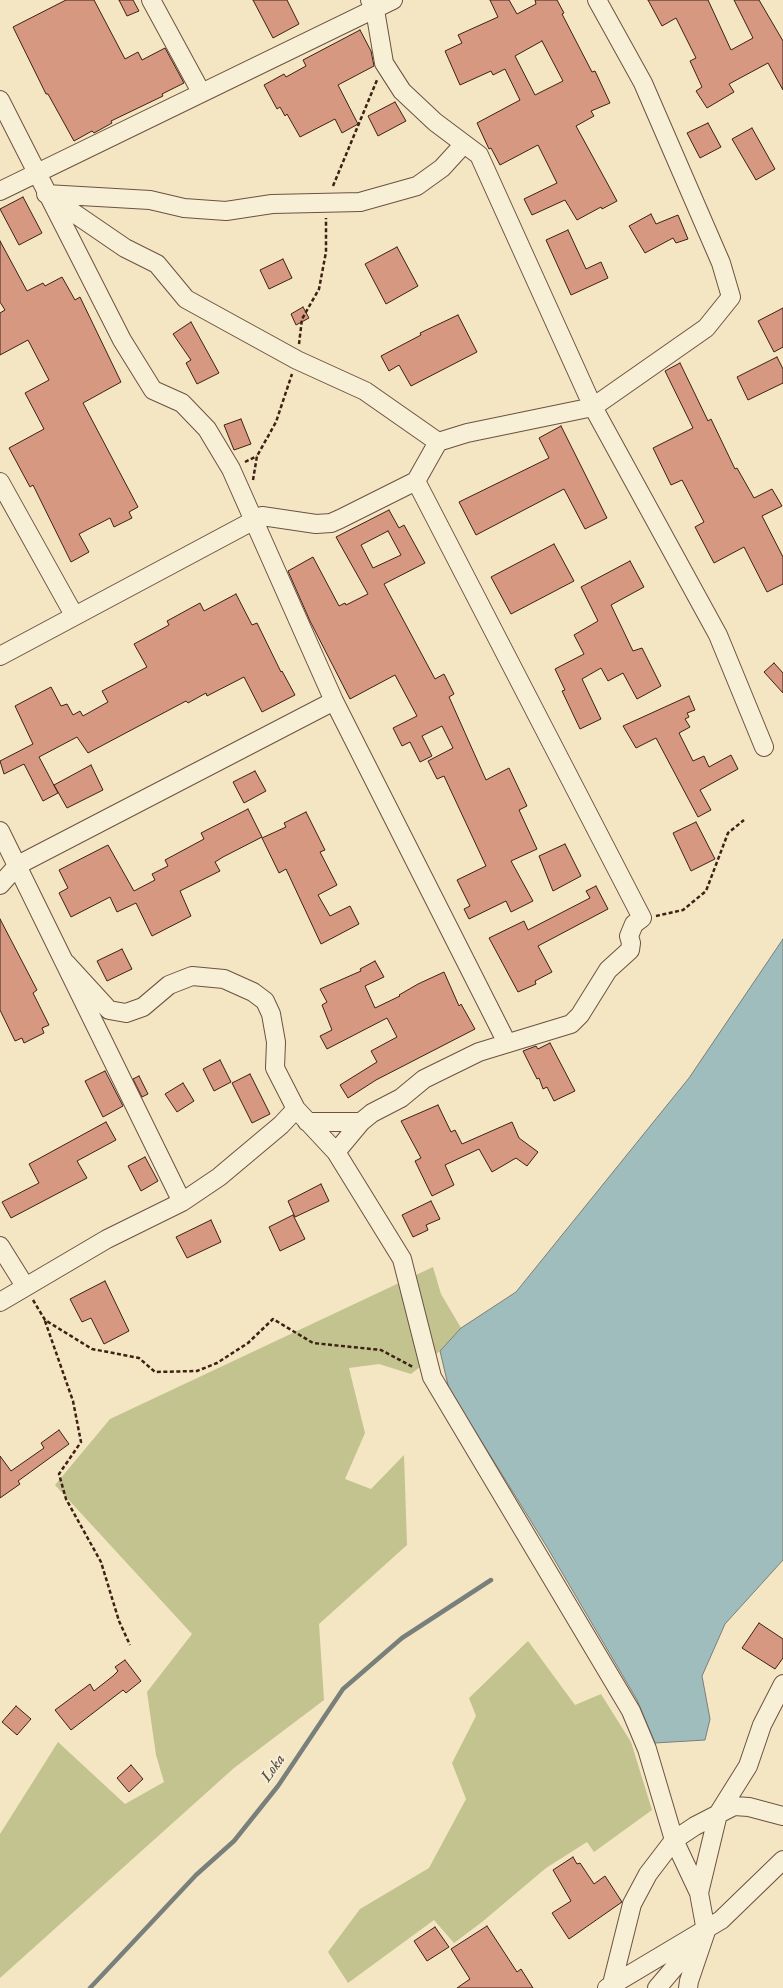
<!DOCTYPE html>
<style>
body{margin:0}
canvas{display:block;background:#f4e6c2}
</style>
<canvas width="783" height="1988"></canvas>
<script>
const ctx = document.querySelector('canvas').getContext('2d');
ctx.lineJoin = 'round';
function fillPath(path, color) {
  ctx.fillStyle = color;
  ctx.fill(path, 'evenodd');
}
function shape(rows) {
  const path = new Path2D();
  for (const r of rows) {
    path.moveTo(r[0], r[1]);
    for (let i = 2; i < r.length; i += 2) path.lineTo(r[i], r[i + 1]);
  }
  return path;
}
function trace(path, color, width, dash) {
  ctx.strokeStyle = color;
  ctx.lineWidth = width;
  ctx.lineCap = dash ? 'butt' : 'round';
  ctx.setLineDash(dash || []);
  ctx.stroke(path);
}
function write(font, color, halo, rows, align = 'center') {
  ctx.font = font + ' "IM FELL English",serif';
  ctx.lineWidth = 4;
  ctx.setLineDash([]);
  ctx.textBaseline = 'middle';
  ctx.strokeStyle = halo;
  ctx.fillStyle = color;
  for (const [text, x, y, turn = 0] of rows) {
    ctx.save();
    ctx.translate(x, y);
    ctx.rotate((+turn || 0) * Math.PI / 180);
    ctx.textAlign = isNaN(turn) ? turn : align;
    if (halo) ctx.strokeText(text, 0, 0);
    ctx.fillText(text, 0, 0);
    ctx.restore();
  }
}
const green = shape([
 [433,1267,441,1294,461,1328,440,1351,411,1374,379,1364,349,1368,365,1433,345,1479,371,1489,404,1455,407,1545,319,1624,324,1700,234,1768,0,1978,0,1834,58,1742,125,1804,164,1782,156,1755,147,1692,192,1634,55,1485,110,1419],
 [528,1641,575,1705,601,1694,631,1742,652,1810,594,1852,587,1842,546,1868,482,1922,454,1943,434,1920,348,1983,328,1952,360,1909,429,1868,466,1799,452,1763,476,1716,469,1698]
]);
const water = shape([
 [783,939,783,1560,725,1624,702,1676,710,1719,705,1740,655,1743,637,1700,547,1547,449,1389,440,1351,461,1328,516,1292,689,1078,783,939]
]);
const stream = shape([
 [90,1988,196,1875,234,1841,278,1786,343,1689,402,1638,491,1580]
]);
const building = shape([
 [66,0,94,0,125,59,138,52,142,60,165,48,184,83,162,94,163,96,111,121,112,123,94,133,92,131,74,141,48,94,46,94,13,27,66,0],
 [119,0,133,0,139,11,127,16,119,0],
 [253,0,287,0,299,24,273,38,253,0],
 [490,0,509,0,517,14,536,4,535,0,557,0,564,13,562,14,592,72,595,71,610,103,591,111,594,116,576,126,617,201,602,209,601,207,577,220,565,200,532,215,524,199,557,183,538,145,500,165,491,148,489,149,477,123,520,100,505,69,493,75,491,71,460,85,445,51,462,43,458,35,498,17,490,0],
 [542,41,563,81,535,95,515,56,542,41],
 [648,0,708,0,731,50,753,38,734,0,759,0,783,41,783,90,768,63,729,84,734,92,707,108,696,91,702,87,690,61,696,58,676,18,662,26,648,0],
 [360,30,371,51,374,66,338,85,358,124,342,133,335,119,300,137,287,114,285,116,280,107,277,109,264,85,284,74,286,77,306,66,303,60,360,30],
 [395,102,406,121,378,136,368,116,395,102],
 [708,123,721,147,700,158,687,133,708,123],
 [752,128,775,169,756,180,732,139,752,128],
 [23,197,42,233,19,245,0,209,23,197],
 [651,214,656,224,678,215,688,239,676,243,673,238,645,253,629,226,651,214],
 [568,230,586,269,601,262,608,278,571,295,546,240,568,230],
 [0,241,27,291,43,283,45,286,62,277,75,300,80,297,121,382,83,403,138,507,129,512,132,518,114,527,110,518,79,534,89,552,71,562,33,485,30,487,9,448,44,429,25,393,49,380,28,340,0,355,0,313,5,310,0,302,0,241],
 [397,247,418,286,386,304,365,264,397,247],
 [283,259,292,278,269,289,260,270,283,259],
 [303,307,309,318,296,325,291,314,303,307],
 [783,308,783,347,774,352,758,321,783,308],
 [458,315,477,352,411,386,399,365,389,371,381,356,421,335,420,333,458,315],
 [191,322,219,373,197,384,186,363,191,360,173,334,191,322],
 [777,357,783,369,783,383,748,400,737,377,777,357],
 [680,363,708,421,711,419,735,469,737,468,754,498,772,489,782,506,762,516,783,557,783,584,767,592,744,547,714,563,695,527,704,522,682,480,671,485,653,448,693,428,665,371,680,363],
 [241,419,251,444,234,450,224,425,241,419],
 [561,426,607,518,585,529,564,489,476,535,459,502,549,458,539,438,561,426],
 [389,510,399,528,404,525,425,563,384,584,435,679,444,674,454,694,449,697,486,780,509,768,527,806,519,810,537,849,511,861,533,901,511,912,506,901,469,919,464,909,470,906,457,880,486,866,444,776,437,779,428,761,453,748,442,726,422,736,432,756,420,762,410,742,402,746,393,728,417,716,395,675,350,699,310,621,288,571,313,557,339,606,345,603,346,605,368,594,336,537,389,510],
 [388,531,401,555,373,568,361,545,388,531],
 [554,544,574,581,511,614,491,577,554,544],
 [630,561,644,587,611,605,633,651,642,648,661,686,637,699,623,673,608,681,601,668,582,679,601,719,580,729,562,691,565,690,555,669,584,654,574,635,598,621,581,587,630,561],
 [236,594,252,625,257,623,281,672,282,671,295,695,262,712,244,677,207,696,206,693,188,703,186,701,88,753,77,737,39,757,58,793,43,801,24,764,4,774,0,761,33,744,15,706,51,687,61,706,67,704,73,715,80,711,83,716,108,702,102,691,147,667,134,644,169,625,167,621,200,603,204,611,236,594],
 [774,663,783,673,783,693,764,672,774,663],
 [689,696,695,710,687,713,689,717,685,719,690,727,679,733,693,761,704,756,709,767,731,755,738,769,700,790,711,810,698,817,656,738,636,748,623,726,689,696],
 [91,765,103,790,67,808,54,785,91,765],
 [255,771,266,791,244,803,233,782,255,771],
 [248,809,262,837,223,857,215,862,220,871,180,891,191,916,152,936,136,903,117,912,110,897,71,917,59,893,68,888,59,870,108,845,134,891,155,880,152,874,168,866,165,860,204,839,201,833,248,809],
 [306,812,325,850,320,852,337,885,318,895,330,916,350,906,359,924,321,944,286,869,279,873,262,838,286,827,284,823,306,812],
 [696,822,715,859,691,871,673,833,696,822],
 [565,844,581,876,553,891,539,856,565,844],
 [596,886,608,909,538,946,552,972,535,981,536,984,518,992,489,938,524,921,528,930,590,898,586,891,596,886],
 [0,919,37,990,33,993,49,1025,42,1028,44,1033,24,1043,22,1038,15,1041,0,1010,0,919],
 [122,949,132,969,107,981,97,961,122,949],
 [375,961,384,977,365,986,375,1008,400,996,399,995,418,984,444,972,459,1006,461,1004,475,1029,376,1080,348,1098,340,1085,377,1062,371,1051,397,1037,387,1018,327,1049,320,1036,332,1030,322,1005,327,1002,320,989,361,971,360,969,375,961],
 [550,1043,575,1091,554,1101,547,1087,543,1089,539,1078,537,1079,523,1051,536,1046,538,1049,550,1043],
 [220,1060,231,1082,214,1091,203,1069,220,1060],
 [105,1071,123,1106,103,1117,85,1081,105,1071],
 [250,1074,270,1114,252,1123,232,1083,250,1074],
 [139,1076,148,1094,142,1097,133,1079,139,1076],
 [183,1083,194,1101,177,1112,165,1094,183,1083],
 [438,1105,451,1132,455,1130,462,1144,512,1122,519,1138,538,1152,527,1166,516,1158,492,1172,479,1149,445,1165,454,1185,432,1196,415,1161,421,1158,401,1121,438,1105],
 [106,1122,116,1140,77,1161,87,1178,11,1218,2,1202,39,1183,29,1164,106,1122],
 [145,1157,158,1181,141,1191,128,1166,145,1157],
 [321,1184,329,1201,295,1217,288,1201,321,1184],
 [431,1201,440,1219,426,1225,428,1230,413,1237,402,1215,431,1201],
 [293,1215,305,1239,280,1251,269,1227,293,1215],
 [211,1220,221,1242,187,1258,176,1237,211,1220],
 [105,1281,129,1331,104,1344,91,1318,82,1322,70,1299,105,1281],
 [59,1430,69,1444,18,1481,20,1484,0,1498,0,1456,11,1471,44,1448,41,1443,59,1430],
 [759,1623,783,1639,783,1658,775,1669,742,1648,759,1623],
 [125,1660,141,1681,126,1693,123,1690,71,1730,55,1710,90,1684,94,1691,113,1676,118,1671,115,1667,125,1660],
 [16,1706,31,1719,17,1735,2,1722,16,1706],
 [131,1765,143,1779,129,1792,117,1778,131,1765],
 [573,1857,577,1864,580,1863,594,1884,605,1876,622,1902,569,1939,552,1913,571,1901,553,1870,573,1857],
 [487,1926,517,1972,521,1969,533,1988,457,1988,470,1979,451,1949,487,1926],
 [435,1927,449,1947,427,1961,414,1941,435,1927]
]);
const path = shape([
 [333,186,377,80],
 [299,344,302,319,319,289,326,252,326,218],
 [245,462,257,456],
 [253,480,257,456,276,422,292,374],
 [656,916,683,910,706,891,728,833,744,820],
 [33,1300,45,1320,92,1349,139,1358,155,1372,197,1371,217,1363,248,1343,273,1319,313,1343,381,1350,413,1367],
 [45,1321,73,1401,81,1442,59,1474,66,1499,101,1562,119,1621,130,1645]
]);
const minor = shape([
 [151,0,201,92],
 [370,0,375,10,384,63,402,91,435,122,479,155,593,407,718,635,764,747],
 [0,100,122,340,153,390,182,403,207,429,231,469,334,701,507,1043],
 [0,191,393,0],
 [46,194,150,200,184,208,226,211,272,204,360,202,417,186,442,168,463,145],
 [49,196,125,248,157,264,186,299,297,360,365,391,438,442],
 [0,482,74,615],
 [0,656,262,516,316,524,331,523,340,519,416,481,438,442,467,433,593,407,706,328,731,297,721,263,643,83,597,0],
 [0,831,182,1202],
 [0,885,18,865,334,701],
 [66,963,109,1010,126,1013,143,1007,169,985,192,976,224,979,253,992,265,1001,271,1014,276,1042,275,1068,296,1109,336,1152,402,1259,432,1377,631,1711,647,1749,674,1840,699,1893,706,1931,689,1981,688,1988],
 [307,1122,361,1122],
 [336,1152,361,1122,372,1113,401,1098,424,1079,479,1052,571,1024,580,1015,608,970,630,950,631,943,629,936,634,924,642,918,416,481],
 [0,1246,25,1286],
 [0,1302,107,1239,182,1202,219,1177,281,1125,296,1109],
 [699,1893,718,1814,748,1766,762,1725,783,1684],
 [607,1988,721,1920,783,1860],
 [611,1988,632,1904,648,1874,674,1840,695,1826,734,1806,749,1807,783,1816],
 [657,1988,697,1941]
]);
const waterNames = [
 ["Loka",274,1769,-55]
];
fillPath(green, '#c2c38f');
fillPath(water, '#a0bdbd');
trace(water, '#797f7a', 1);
trace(stream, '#797f7a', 4.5);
fillPath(building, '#d79882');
trace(building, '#3e2116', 1);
trace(minor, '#6c5241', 20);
trace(path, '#3e2116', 2.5, [4, 2.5]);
trace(minor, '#f8efd7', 18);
write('italic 16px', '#5b5048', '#f8efd7', waterNames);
</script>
